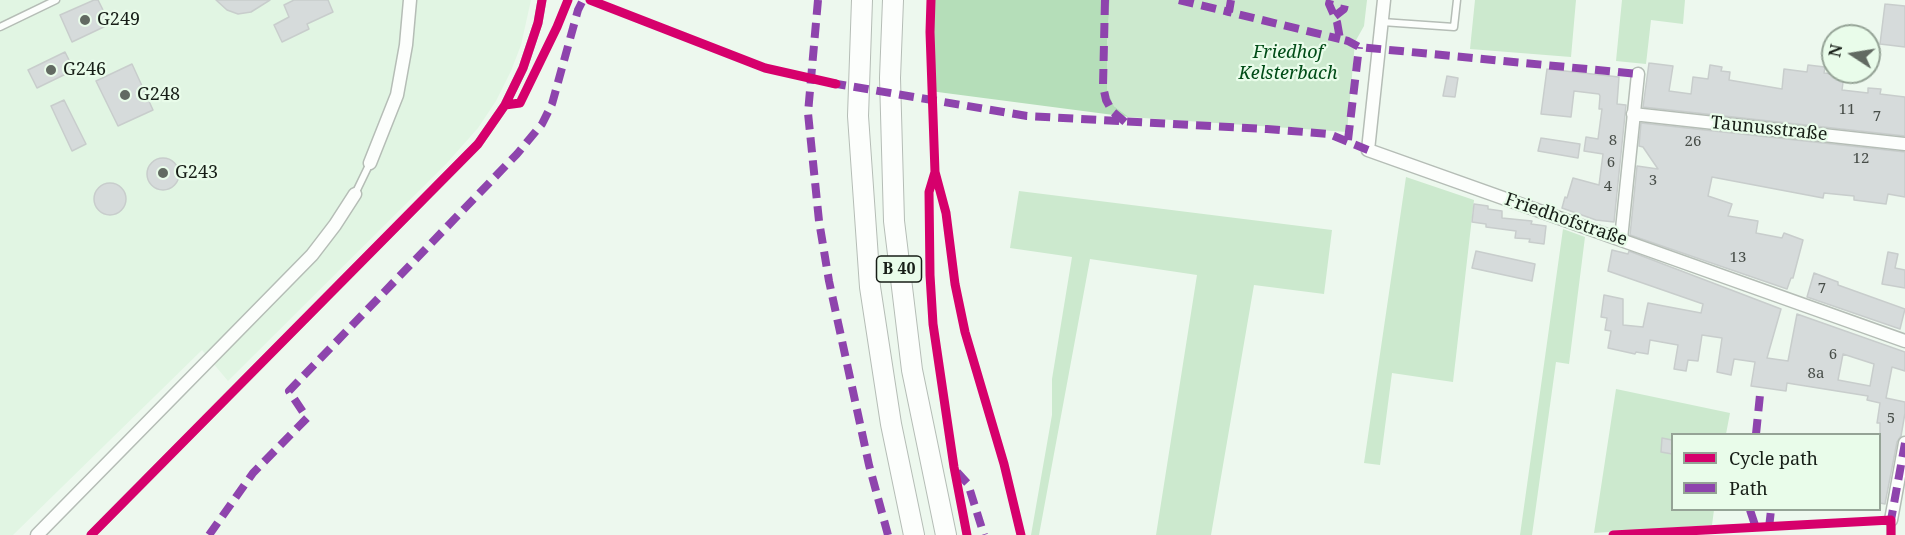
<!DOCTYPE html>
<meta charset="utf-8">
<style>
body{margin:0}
#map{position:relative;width:1905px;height:535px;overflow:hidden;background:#edf8ee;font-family:"Noto Serif",serif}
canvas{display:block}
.legend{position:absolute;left:1671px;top:433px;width:210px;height:78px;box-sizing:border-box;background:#e9fcea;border:2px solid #95a396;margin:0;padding:8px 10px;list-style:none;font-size:18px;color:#171e17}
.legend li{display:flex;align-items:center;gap:12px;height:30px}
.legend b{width:30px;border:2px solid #95a396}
.north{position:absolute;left:1821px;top:24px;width:60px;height:60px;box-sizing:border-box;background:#e9fcea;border:2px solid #95a396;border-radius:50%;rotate:282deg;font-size:16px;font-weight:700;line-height:24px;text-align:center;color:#171e17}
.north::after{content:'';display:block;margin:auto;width:21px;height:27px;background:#626a62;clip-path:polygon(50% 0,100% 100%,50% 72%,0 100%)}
</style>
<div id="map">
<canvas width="1905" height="535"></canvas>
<ul class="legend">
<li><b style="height:8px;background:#d6006c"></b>Cycle path</li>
<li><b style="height:8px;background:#8e44ad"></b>Path</li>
</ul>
<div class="north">N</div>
</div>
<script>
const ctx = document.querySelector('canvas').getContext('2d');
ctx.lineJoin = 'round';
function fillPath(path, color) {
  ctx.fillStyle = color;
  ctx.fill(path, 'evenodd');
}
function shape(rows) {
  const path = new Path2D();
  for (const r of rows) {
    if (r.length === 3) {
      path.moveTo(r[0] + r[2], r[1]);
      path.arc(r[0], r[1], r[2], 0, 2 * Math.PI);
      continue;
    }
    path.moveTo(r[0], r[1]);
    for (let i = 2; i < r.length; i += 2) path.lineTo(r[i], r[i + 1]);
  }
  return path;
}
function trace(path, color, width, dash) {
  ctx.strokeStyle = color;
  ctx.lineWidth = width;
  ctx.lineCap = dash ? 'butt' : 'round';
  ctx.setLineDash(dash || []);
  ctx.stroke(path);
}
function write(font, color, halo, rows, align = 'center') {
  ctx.font = font + ' "Noto Serif",serif';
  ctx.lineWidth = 4.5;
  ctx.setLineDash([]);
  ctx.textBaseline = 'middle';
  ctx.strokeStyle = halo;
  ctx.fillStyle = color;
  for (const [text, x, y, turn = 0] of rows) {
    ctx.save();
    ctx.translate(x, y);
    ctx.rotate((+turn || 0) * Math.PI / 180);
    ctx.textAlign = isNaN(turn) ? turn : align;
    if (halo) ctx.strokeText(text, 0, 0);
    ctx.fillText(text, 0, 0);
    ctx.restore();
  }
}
const built = shape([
 [0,0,531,0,521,45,511,71,496,101,478,128,447,163,228,381,202,350,13,535,0,535]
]);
const green = shape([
 [1110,0,1367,0,1364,26,1355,42,1347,132,1129,117,1114,106,1107,89,1107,42],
 [1475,0,1576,0,1571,57,1470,49],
 [1622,0,1685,0,1683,24,1651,20,1646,64,1616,61],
 [1406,177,1474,200,1453,382,1392,373,1380,465,1364,463],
 [1019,191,1332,230,1324,294,1254,285,1211,535,1156,535,1197,275,1090,259,1039,535,1031,535,1052,415,1052,379,1072,257,1010,248],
 [1563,229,1585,237,1569,364,1556,362,1532,535,1520,535],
 [1616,389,1730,413,1726,434,1672,434,1672,510,1714,510,1712,525,1594,533]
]);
const forest = shape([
 [933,0,1110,0,1107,42,1107,89,1114,106,1129,117,930,91,927,33]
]);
const building = shape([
 [94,0,98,0,110,24,72,42,60,15,94,0],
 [216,0,270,0,251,12,238,14,227,10,216,0],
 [294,0,328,0,333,12,307,24,309,29,282,42,274,25,289,17,284,5,294,0],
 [1885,4,1905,6,1905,47,1880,44,1885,4],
 [65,52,74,70,37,88,28,70,65,52],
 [1649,63,1673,66,1669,91,1691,94,1693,77,1708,79,1710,65,1722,67,1721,71,1730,72,1729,80,1782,89,1784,69,1807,72,1808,65,1825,67,1824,73,1844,75,1842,90,1868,93,1868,88,1881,89,1880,94,1905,97,1905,136,1643,107,1649,63],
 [132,64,153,110,118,126,96,81,132,64],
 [1547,69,1619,77,1617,104,1626,105,1614,222,1596,220,1562,208,1565,197,1567,198,1573,178,1599,185,1603,154,1584,151,1586,137,1598,139,1602,109,1599,109,1600,96,1599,94,1574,91,1571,117,1541,114,1547,69],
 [1447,76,1458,78,1455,97,1443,96,1447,76],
 [64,100,86,144,72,151,51,106,64,100],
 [1641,123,1905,152,1905,197,1888,194,1886,204,1854,200,1854,196,1824,193,1823,198,1712,177,1708,196,1732,204,1728,216,1758,221,1756,233,1782,238,1784,233,1803,240,1793,278,1791,278,1787,289,1630,235,1637,166,1658,169,1643,147,1639,146,1641,123],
 [1541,138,1580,144,1578,158,1538,151,1541,138],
 [163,174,16],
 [110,199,16],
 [1474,204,1488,206,1488,209,1502,211,1502,218,1532,221,1531,224,1546,226,1544,244,1529,242,1530,239,1515,238,1516,231,1486,227,1486,224,1472,222,1474,204],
 [1612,250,1628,254,1629,251,1781,309,1767,358,1788,361,1797,314,1905,352,1905,371,1892,367,1886,398,1905,402,1905,413,1901,436,1897,442,1885,504,1880,503,1880,423,1877,423,1880,403,1867,400,1868,396,1787,383,1786,391,1751,386,1755,362,1734,359,1731,375,1717,372,1722,338,1702,335,1698,361,1688,360,1686,371,1674,369,1678,345,1650,340,1648,354,1636,352,1635,354,1608,348,1611,331,1605,330,1607,318,1601,317,1604,295,1623,299,1623,325,1643,327,1648,303,1701,313,1703,304,1608,271,1612,250],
 [1843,354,1874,364,1870,386,1838,380,1843,354],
 [1476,251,1535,264,1532,281,1472,268,1476,251],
 [1888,252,1898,254,1895,268,1905,270,1905,288,1882,284,1888,252],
 [1814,273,1838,282,1838,285,1905,309,1900,329,1807,297,1814,273],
 [1662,438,1672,440,1672,454,1661,452,1662,438]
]);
const service = shape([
 [1382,22,1454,27,1457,0],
 [0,27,56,0],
 [355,194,370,163],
 [91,535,478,144,505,105,523,68,538,23,542,0],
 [1891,535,1891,520]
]);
const minor = shape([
 [1384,0,1368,150,1905,341],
 [1633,114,1905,144],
 [370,163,397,95,406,45,410,0],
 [1621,239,1638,74],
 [1891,520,1905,443],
 [37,535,312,255,335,225,355,194]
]);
const trunk = shape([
 [862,0,858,116,870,287,891,424,914,535],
 [893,0,890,78,894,221,912,370,946,535]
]);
const quiet = shape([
 [818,0,808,113,819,221,829,281,869,465,888,535],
 [1105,0,1103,86,1106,100,1112,111,1125,122],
 [1179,0,1229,12],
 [1231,0,1229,12,1340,39],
 [1330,0,1329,4,1337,22,1340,39,1348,41,1359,47,1638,74],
 [1335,16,1344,9,1346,0],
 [831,83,1027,116,1267,129,1329,134,1368,150],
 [1348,140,1359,47],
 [1756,434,1760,395],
 [957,472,968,484,984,535],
 [1750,510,1756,528],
 [1886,520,1891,520,1905,443],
 [1769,528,1771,510],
 [209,535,253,473,307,418,289,391,517,154,542,124,552,104,578,10,583,0]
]);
const cycleway = shape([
 [590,0,765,68,836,84],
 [931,0,930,32,935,172,946,213,955,284,965,332,1004,464,1021,535],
 [505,105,520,103,557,27,568,0],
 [935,172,929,192,930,275,933,324,954,467,967,535],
 [91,535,478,144,505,105,523,68,538,23,542,0],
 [1613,535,1891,520,1891,535]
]);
const markers = [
 [85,20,6,"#626a62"],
 [51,70,6,"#626a62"],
 [125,95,6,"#626a62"],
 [163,173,6,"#626a62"]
];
const numberNames = [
 ["11",1847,110],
 ["7",1877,117],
 ["8",1613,141],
 ["26",1693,142],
 ["12",1861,159],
 ["6",1611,163],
 ["3",1653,181],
 ["4",1608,187],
 ["13",1738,258],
 ["7",1822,289],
 ["6",1833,355],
 ["8a",1816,374],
 ["5",1891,419]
];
const shields = [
 [899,269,45]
];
const shieldNames = [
 ["B 40",899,269]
];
const poiNames = [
 ["G249",97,20],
 ["G246",63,70],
 ["G248",137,95],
 ["G243",175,173]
];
const parkNames = [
 ["Friedhof",1288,53],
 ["Kelsterbach",1288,74]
];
const streetNames = [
 ["Taunusstraße",1769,129,6],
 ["Friedhofstraße",1566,220,19]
];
fillPath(built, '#e1f5e3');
fillPath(green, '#cce9ce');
fillPath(forest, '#b5deb9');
fillPath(building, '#d6dbdb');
trace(building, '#c8cdcc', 1.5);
trace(service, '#b5bdb6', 9);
trace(minor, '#b5bdb6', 15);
trace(trunk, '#b5bdb6', 22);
trace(service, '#fcfefc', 6);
trace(minor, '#fcfefc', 12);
trace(trunk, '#fcfefc', 20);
trace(quiet, '#8e44ad', 8, [15, 8]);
trace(cycleway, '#d6006c', 9);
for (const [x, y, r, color] of markers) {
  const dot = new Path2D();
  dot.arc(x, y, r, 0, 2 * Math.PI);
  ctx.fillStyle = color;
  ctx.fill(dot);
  trace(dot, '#e9fcea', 2);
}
write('15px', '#474d48', null, numberNames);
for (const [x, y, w] of shields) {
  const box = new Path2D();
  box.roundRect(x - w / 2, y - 13, w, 26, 4.5);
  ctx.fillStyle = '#e9fcea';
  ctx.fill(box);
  trace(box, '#171e17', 1.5);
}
write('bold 16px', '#171e17', null, shieldNames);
write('18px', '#171e17', '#e9fcea', poiNames, 'left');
write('italic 18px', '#004c17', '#e9fcea', parkNames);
write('18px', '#171e17', '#e9fcea', streetNames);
</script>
